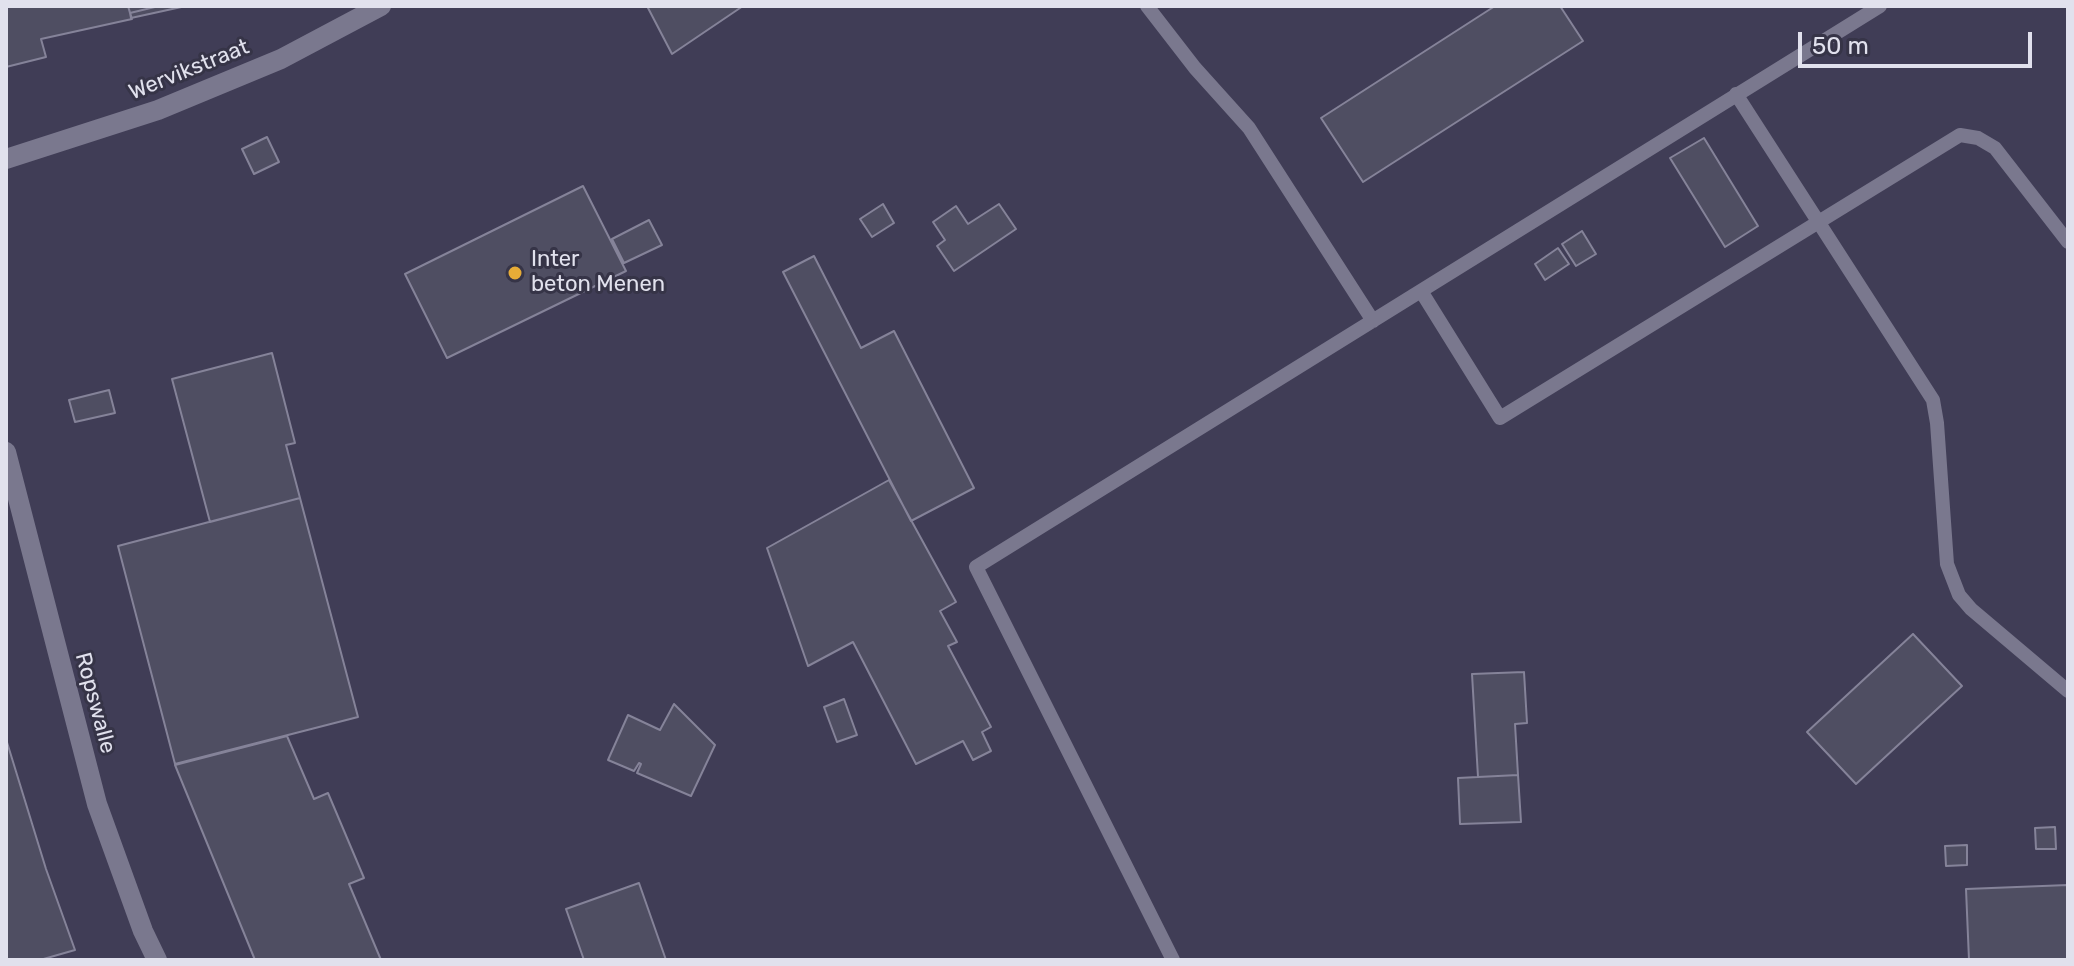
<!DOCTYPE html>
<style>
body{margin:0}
#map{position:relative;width:2074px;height:966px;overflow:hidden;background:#363447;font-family:Rubik,sans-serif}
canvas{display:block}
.frame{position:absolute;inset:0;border:8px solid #e1e1ed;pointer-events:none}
.scale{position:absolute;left:1798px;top:32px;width:234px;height:36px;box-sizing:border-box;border:4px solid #e1e1ed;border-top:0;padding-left:10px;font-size:24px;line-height:28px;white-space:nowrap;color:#e1e1ed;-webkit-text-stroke:6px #363447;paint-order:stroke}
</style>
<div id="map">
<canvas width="2074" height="966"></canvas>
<div class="frame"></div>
<div class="scale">50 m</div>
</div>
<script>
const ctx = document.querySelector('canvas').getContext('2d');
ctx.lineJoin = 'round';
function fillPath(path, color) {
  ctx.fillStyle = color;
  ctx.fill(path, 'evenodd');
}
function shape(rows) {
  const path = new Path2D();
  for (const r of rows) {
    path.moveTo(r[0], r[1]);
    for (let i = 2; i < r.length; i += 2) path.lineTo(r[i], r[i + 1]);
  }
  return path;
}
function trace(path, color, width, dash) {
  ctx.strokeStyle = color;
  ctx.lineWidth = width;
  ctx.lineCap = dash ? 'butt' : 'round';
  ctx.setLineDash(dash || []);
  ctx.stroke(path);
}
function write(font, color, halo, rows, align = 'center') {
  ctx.font = font + ' Rubik,sans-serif';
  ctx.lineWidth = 6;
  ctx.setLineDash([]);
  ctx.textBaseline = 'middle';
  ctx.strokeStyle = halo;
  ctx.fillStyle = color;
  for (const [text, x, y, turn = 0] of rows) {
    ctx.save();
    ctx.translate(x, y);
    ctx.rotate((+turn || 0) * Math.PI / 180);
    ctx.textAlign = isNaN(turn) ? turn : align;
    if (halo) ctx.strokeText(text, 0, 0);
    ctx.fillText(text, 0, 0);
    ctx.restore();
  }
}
const built = shape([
 [6,6,2068,6,2068,960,6,960]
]);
const building = shape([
 [6,6,128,6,132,19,41,39,46,57,6,67,6,6],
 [128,6,159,6,130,13,128,6],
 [159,6,186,6,131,18,130,13,159,6],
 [647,6,743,6,672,54,647,6],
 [1495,6,1560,6,1583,41,1363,182,1321,118,1495,6],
 [267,137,279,162,254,174,242,149,267,137],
 [1704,138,1758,226,1725,247,1670,158,1704,138],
 [583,186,626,271,447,358,405,274,583,186],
 [883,204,894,223,872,237,860,219,883,204],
 [999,204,1016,229,954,271,937,246,945,240,933,222,956,206,968,224,999,204],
 [649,220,662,245,624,263,612,239,649,220],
 [1582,231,1596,254,1576,266,1562,244,1582,231],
 [1558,248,1569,264,1545,280,1535,264,1558,248],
 [814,256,861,348,894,331,974,488,911,521,783,272,814,256],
 [272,353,295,443,286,445,300,498,210,522,172,379,272,353],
 [109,390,115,413,75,422,69,400,109,390],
 [889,480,956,602,940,611,957,642,948,646,991,727,982,732,991,751,973,760,963,741,916,764,853,642,808,666,767,548,889,480],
 [300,498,358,717,175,764,118,546,300,498],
 [1913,634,1962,686,1856,784,1807,732,1913,634],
 [1524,672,1527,723,1515,724,1518,775,1478,777,1472,674,1524,672],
 [844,699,857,735,837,742,824,707,844,699],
 [674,704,715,745,691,796,637,773,641,764,639,763,634,771,608,760,628,715,660,730,674,704],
 [287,736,314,799,328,793,364,878,349,884,381,960,255,960,175,765,287,736],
 [6,739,46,869,75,950,40,960,6,960,6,739],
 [1518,775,1521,822,1460,824,1458,778,1518,775],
 [2055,827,2056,849,2036,849,2035,828,2055,827],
 [1967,845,1967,865,1946,866,1945,846,1967,845],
 [639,883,666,960,584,960,566,909,639,883],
 [2068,885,2068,960,1969,960,1966,889,2068,885]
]);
const lane = shape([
 [1147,6,1195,68,1249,128,1373,321],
 [1736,94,1933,400,1937,423,1947,564,1959,595,1971,609,2068,691],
 [1421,291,1500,418,1960,135,1978,138,1995,148,2068,242],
 [1173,960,976,567,1880,6]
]);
const street = shape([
 [6,452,97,804,143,931,157,960]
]);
const secondary = shape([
 [6,159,158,110,281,59,381,6]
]);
const markers = [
 [515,273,8,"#e7ac37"]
];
const streetNames = [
 ["Wervikstraat",189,70,-22],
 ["Ropswalle",95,703,75]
];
const poiNames = [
 ["Inter",531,260],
 ["beton Menen",531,285]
];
fillPath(built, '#403d56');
fillPath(building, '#4f4e62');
trace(building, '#858399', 2);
trace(lane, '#7a788e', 14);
trace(street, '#7a788e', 20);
trace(secondary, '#7a788e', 20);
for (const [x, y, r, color] of markers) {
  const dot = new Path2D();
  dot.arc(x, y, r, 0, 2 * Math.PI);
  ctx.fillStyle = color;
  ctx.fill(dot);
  trace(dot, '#363447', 3);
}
write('22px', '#e1e1ed', '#363447', streetNames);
write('22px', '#e1e1ed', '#363447', poiNames, 'left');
</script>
